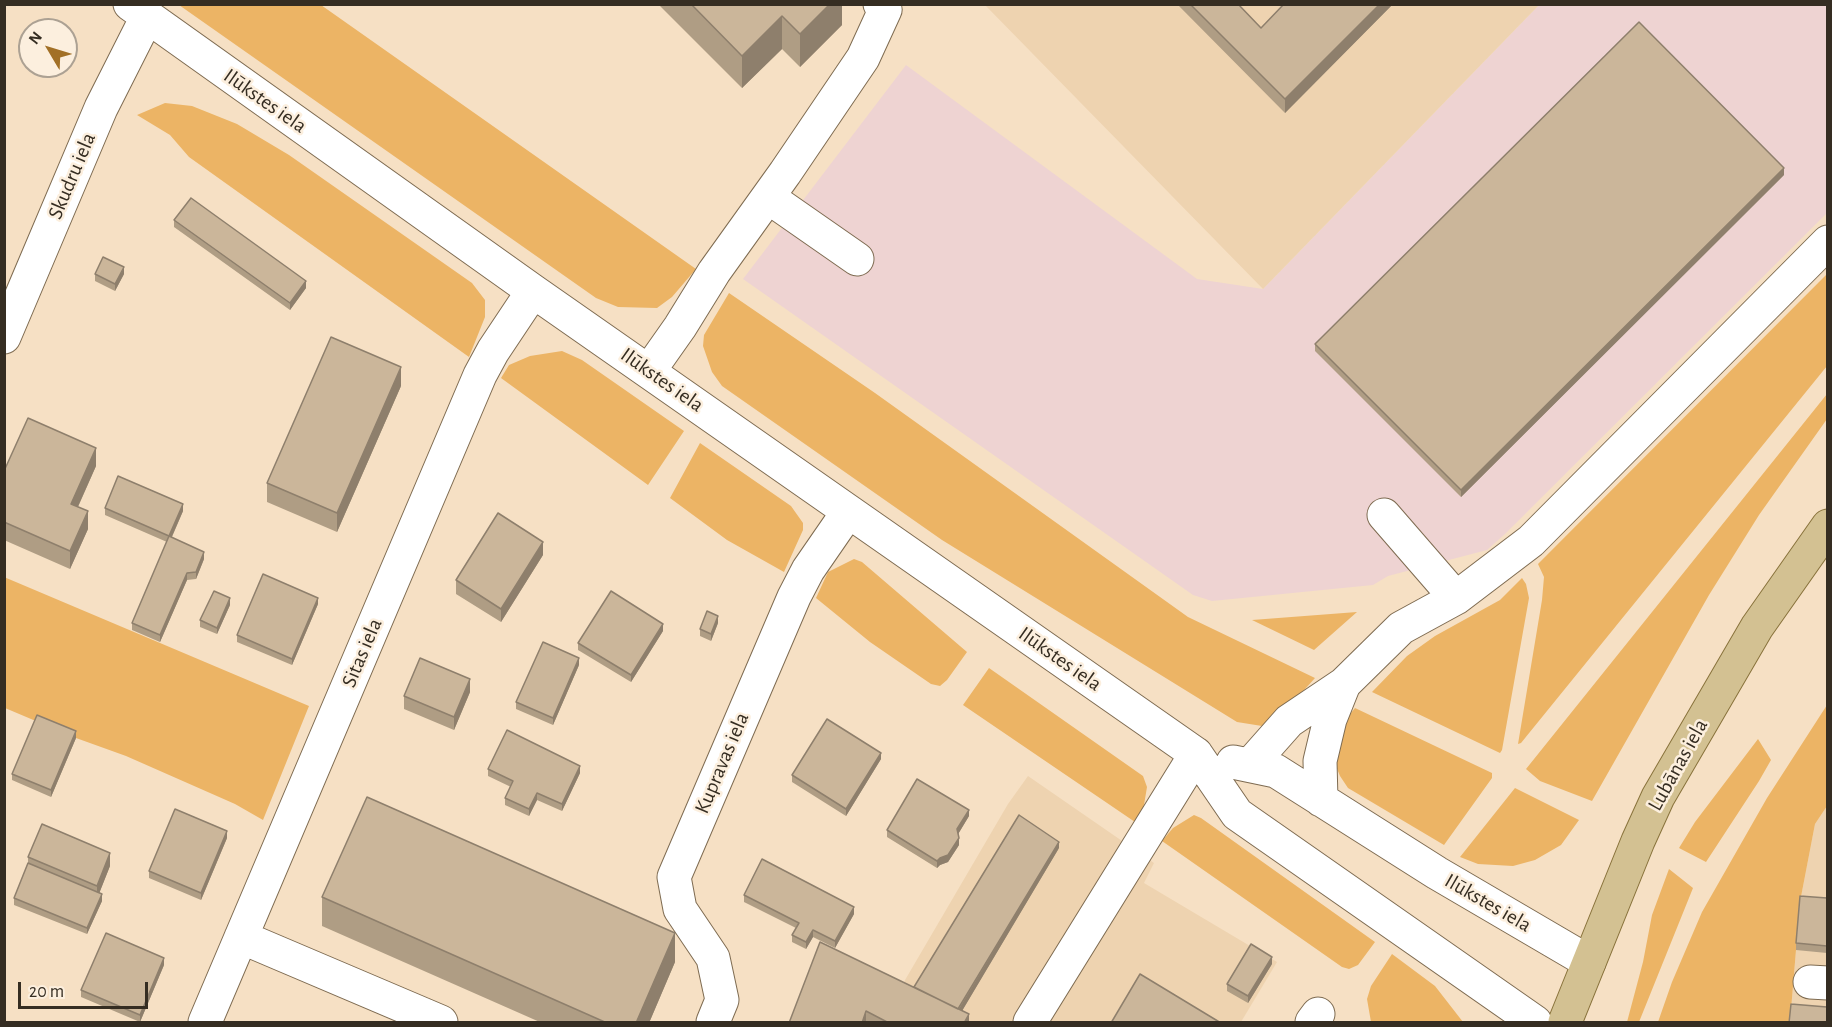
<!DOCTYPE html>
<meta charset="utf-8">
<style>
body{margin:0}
#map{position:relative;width:1832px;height:1027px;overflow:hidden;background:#f6e0c4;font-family:"Alegreya Sans",sans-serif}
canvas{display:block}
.frame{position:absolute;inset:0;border:6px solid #352d22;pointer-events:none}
.north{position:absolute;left:18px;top:18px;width:60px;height:60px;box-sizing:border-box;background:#fcefde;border:2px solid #aca193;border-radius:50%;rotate:308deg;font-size:16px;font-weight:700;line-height:24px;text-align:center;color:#352d22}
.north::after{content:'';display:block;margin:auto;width:21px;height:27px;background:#a27026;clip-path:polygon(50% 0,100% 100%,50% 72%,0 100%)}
.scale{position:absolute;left:18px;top:982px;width:130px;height:27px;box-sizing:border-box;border:3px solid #352d22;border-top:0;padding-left:8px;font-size:18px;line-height:21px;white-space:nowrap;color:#352d22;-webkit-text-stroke:4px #fcefde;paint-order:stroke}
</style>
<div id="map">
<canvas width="1832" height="1027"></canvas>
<div class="frame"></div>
<div class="north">N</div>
<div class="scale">20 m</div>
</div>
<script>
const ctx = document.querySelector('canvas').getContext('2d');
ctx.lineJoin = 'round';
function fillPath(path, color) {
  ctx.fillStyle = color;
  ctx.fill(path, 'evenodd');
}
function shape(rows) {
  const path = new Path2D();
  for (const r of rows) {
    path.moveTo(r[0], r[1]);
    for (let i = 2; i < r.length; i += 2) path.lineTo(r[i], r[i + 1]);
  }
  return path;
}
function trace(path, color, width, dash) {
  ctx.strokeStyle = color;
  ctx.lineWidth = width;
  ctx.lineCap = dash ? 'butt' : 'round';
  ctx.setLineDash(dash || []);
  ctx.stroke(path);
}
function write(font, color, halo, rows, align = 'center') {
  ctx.font = font + ' "Alegreya Sans",sans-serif';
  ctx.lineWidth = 5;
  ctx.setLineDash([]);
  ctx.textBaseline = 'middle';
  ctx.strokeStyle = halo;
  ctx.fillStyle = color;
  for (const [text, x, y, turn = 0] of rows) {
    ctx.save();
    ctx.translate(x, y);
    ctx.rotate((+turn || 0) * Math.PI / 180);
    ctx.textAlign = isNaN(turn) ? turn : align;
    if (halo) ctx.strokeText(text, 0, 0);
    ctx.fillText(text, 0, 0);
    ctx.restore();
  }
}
const commercial = shape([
 [1539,5,1827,5,1827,213,1505,534,1487,550,1388,576,1373,585,1212,601,1193,595,743,279,906,65,1197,279,1263,289]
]);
const built = shape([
 [985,5,1539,5,1263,289],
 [1028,776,1154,863,1144,883,1277,962,1241,1022,959,1022,898,992,1008,804],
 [1827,806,1827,1022,1790,1022,1800,902,1815,824]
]);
const green = shape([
 [179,5,321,5,696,269,672,297,657,308,618,307,596,298],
 [165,103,192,106,237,124,289,155,472,283,485,300,485,317,469,357,189,157,170,135,137,115],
 [1827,274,1827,366,1521,743,1518,744,1542,600,1544,577,1538,564],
 [729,293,875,393,1188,617,1315,678,1278,719,1262,726,1237,722,942,540,722,386,712,372,703,346,704,335],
 [562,351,582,360,684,431,648,485,501,378,509,365,530,356],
 [1827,394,1827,419,1759,515,1709,595,1592,801,1540,781,1526,769],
 [700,443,791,506,803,523,803,530,784,572,727,540,670,498],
 [854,559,862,562,967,652,947,680,940,686,931,684,870,642,816,598,828,572],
 [4,577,309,706,263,820,235,804,126,756,76,738,5,708],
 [1522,578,1526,584,1529,598,1502,750,1500,753,1372,692,1407,656,1435,636,1500,600],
 [1357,612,1314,650,1252,620],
 [989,668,1143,776,1147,787,1144,805,1135,822,963,705],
 [1827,705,1827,806,1815,824,1800,902,1790,1022,1658,1022,1672,982,1702,912,1767,798],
 [1355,708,1492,773,1492,778,1444,845,1348,788,1340,776,1333,759,1340,726],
 [1758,739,1771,760,1759,781,1706,862,1679,848,1695,822],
 [1515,788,1579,820,1561,845,1535,860,1513,866,1478,864,1460,857],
 [1194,815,1201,818,1375,942,1358,965,1349,969,1342,967,1162,841,1173,828],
 [1669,869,1693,888,1639,1022,1627,1022,1643,962,1652,915],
 [1392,954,1435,986,1463,1022,1371,1022,1367,999,1371,986]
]);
const minor = shape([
 [130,4,533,291,1196,754,1237,814,1535,1022],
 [768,197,857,259],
 [4,337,101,108,147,17],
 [649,371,680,327,714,272,785,173,863,58,885,10,880,4],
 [1384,515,1456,598],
 [1233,762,1276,771,1437,873,1589,962],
 [1250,765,1289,721,1344,684,1401,628,1456,598,1531,541,1828,242],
 [1321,800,1320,761,1330,719,1344,684],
 [241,937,441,1022],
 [1810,982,1828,983],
 [205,1022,480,375,493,351,533,291],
 [713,1022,722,1000,713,958,680,909,674,877,794,597,808,570,848,512],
 [1030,1022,1196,754],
 [1312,1022,1318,1014]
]);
const major = shape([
 [1565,1022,1638,841,1658,797,1757,627,1828,526]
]);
const wall = shape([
 [658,4,842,4,842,25,800,67,782,49,742,88],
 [1177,4,1238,4,1261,28,1284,4,1393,4,1285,113],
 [1784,175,1461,497,1315,351,1315,344],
 [174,220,306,288,290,310,174,227],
 [95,274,124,274,115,291,95,281],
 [401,386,337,532,267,502,267,483],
 [96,466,78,507,88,529,70,569,4,540,4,471],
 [105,508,183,511,172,537,204,559,196,579,187,580,160,642,132,630,132,623,167,542,105,515],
 [543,555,501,622,456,594,456,580],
 [318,604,292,665,237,642,237,635],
 [230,605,217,634,200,627,200,620],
 [718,623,711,641,700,636,700,629],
 [663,631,631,682,578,650,578,643],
 [579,665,553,725,516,709,516,702],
 [470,692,454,730,404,709,404,696],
 [76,738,51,797,12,780,12,774],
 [881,759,846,816,792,782,792,775],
 [488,769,580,773,562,811,537,800,529,816,505,805,505,798,511,787,488,776],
 [969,816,958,834,959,845,948,862,940,865,937,868,887,837,887,830],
 [227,838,201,900,149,878,149,871],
 [1059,848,962,1011,969,1023,789,1023,914,987],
 [28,857,110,866,99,893,102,901,87,934,14,905,14,898,28,863],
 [744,895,854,914,835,948,813,937,806,949,792,942,792,935,796,928,744,902],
 [322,897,675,962,649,1023,542,1023,322,926],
 [1827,898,1827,953,1796,950,1796,943],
 [1272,964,1248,1003,1227,991,1227,984],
 [164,965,140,1022,81,997,81,990]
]);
const shadedWall = shape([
 [830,4,842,4,842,25,800,67,800,34],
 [1380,4,1393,4,1285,113,1285,99],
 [782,16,782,49,742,88,742,56],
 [1784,168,1784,175,1461,497,1461,490],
 [124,267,124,274,115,291,115,284],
 [306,281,306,288,290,310,290,303],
 [401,367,401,386,337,532,337,513],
 [96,448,96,466,71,522,71,504],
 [183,504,183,511,169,543,169,536],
 [88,511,88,529,70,569,70,551],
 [543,542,543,555,501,622,501,609],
 [204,552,204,559,196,579,196,572],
 [187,573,187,580,160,642,160,635],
 [230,598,230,605,217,634,217,628],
 [318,598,318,604,292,665,292,659],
 [718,616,718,623,711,641,711,634],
 [663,624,663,631,631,682,631,675],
 [579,658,579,665,553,725,553,718],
 [470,679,470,692,454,730,454,717],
 [76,731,76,738,51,797,51,790],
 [881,753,881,759,846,816,846,809],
 [580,766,580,773,562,811,562,804],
 [537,793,537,800,529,816,529,809],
 [969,810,969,816,957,836,957,829],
 [227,831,227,838,201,900,201,893],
 [959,838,959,845,948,862,940,865,937,868,937,861],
 [1059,842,1059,848,956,1021,956,1014],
 [110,853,110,866,97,899,97,886],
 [102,894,102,901,87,934,87,928],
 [854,907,854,914,835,948,835,941],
 [813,930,813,937,806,949,806,942],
 [675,933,675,962,649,1023,636,1023],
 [1272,957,1272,964,1248,1003,1248,996],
 [164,958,164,965,140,1022,140,1015],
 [866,1011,866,1023,862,1023],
 [969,1014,969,1023,964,1023]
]);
const building = shape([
 [691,4,830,4,800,34,782,16,742,56,691,4],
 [1190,4,1238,4,1261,28,1284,4,1380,4,1285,99,1190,4],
 [1639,22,1784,168,1461,490,1315,344,1639,22],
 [191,198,306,281,290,303,174,220,191,198],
 [103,257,124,267,115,284,95,274,103,257],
 [331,337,401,367,337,513,267,483,331,337],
 [28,418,96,448,71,504,88,511,70,551,4,522,4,471,28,418],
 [118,476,183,504,169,536,105,508,118,476],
 [498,513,543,542,501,609,456,580,498,513],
 [169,536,204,552,196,572,187,573,160,635,132,623,169,536],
 [263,574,318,598,292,659,237,635,263,574],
 [214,591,230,598,217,628,200,620,214,591],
 [611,591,663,624,631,675,578,643,611,591],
 [707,611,718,616,711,634,700,629,707,611],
 [543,642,579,658,553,718,516,702,543,642],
 [420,658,470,679,454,717,404,696,420,658],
 [37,715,76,731,51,790,12,774,37,715],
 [827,719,881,753,846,809,792,775,827,719],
 [507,730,580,766,562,804,537,793,529,809,505,798,513,781,488,769,507,730],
 [917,779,969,810,957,829,959,838,948,855,940,858,937,861,887,830,917,779],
 [367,797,675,933,636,1023,607,1023,322,897,367,797],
 [175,809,227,831,201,893,149,871,175,809],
 [1019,815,1059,842,958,1009,914,987,1019,815],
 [42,824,110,853,97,886,28,857,42,824],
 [762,859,854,907,835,941,813,930,806,942,792,935,799,923,744,895,762,859],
 [28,863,102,894,87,928,14,898,28,863],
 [1800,896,1827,898,1827,946,1796,943,1800,896],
 [106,933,164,958,140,1015,81,990,106,933],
 [820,942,969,1014,964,1023,889,1023,866,1011,862,1023,789,1023,820,942],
 [1251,944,1272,957,1248,996,1227,984,1251,944],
 [1140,974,1221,1023,1111,1023,1140,974],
 [1791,1004,1827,1007,1827,1023,1789,1023,1791,1004]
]);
const streetNames = [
 ["Ilūkstes iela",265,101,35],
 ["Skudru iela",72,176,-67],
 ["Ilūkstes iela",662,380,35],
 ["Sitas iela",362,653,-67],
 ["Ilūkstes iela",1060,659,35],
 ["Kupravas iela",722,763,-67],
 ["Lubānas iela",1678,765,-61],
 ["Ilūkstes iela",1488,903,30]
];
fillPath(commercial, '#eed3d2');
fillPath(built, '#eed3b0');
fillPath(green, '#ecb465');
trace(minor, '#7e6b51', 35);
trace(major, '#88723b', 35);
trace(minor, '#fff', 33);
trace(major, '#d3c192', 33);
fillPath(wall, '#af9d84');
fillPath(shadedWall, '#8e7f6c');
fillPath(building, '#cbb69a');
trace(building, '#8e7f6c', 1.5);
write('21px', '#352d22', '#fcefde', streetNames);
</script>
